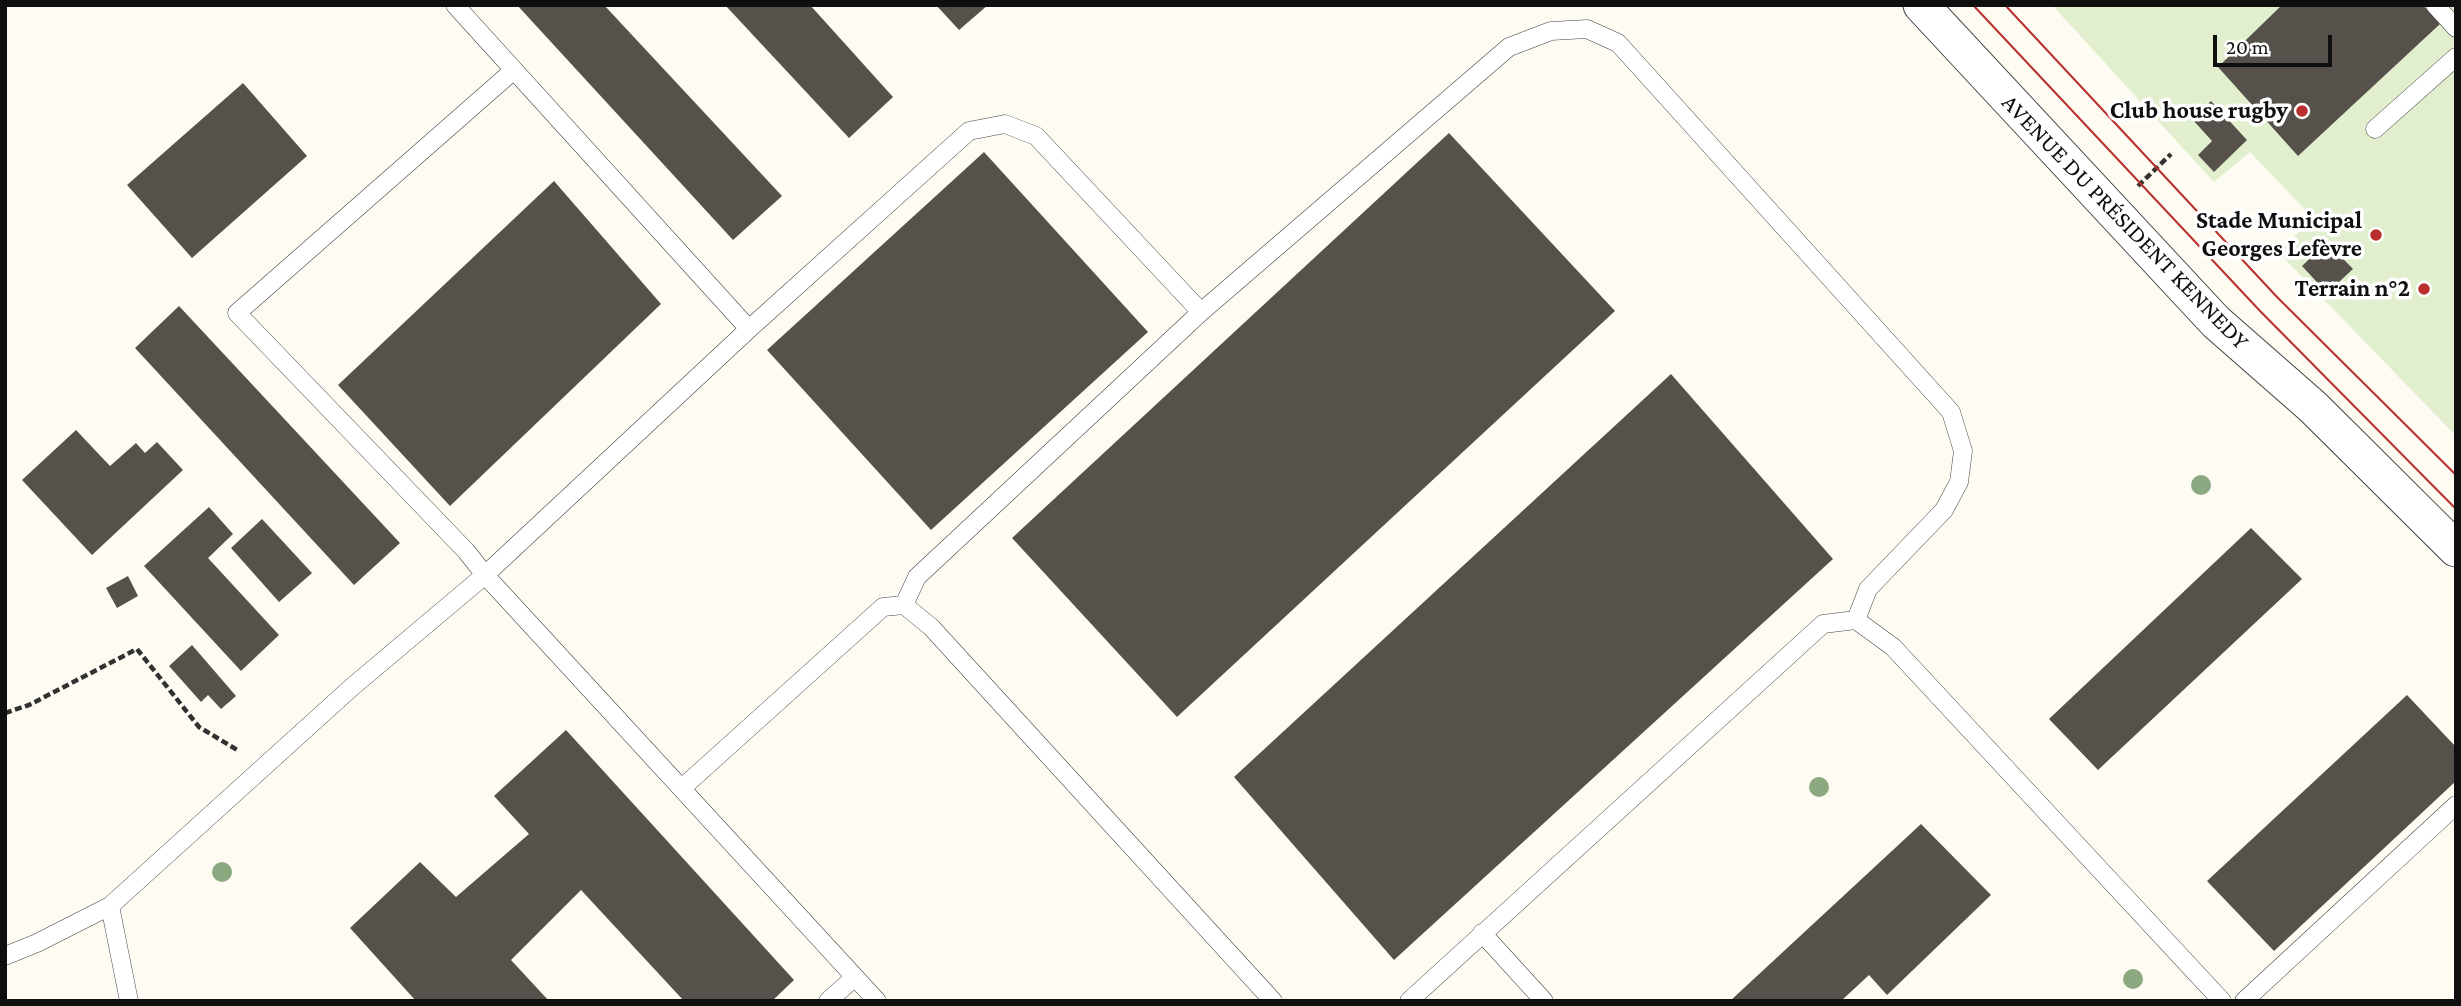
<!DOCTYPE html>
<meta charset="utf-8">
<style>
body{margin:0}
#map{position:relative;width:2461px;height:1006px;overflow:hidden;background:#fefcf2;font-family:"Crimson Pro",serif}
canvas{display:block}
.frame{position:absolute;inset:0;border:7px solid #0f0f0f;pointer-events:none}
.scale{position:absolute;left:2213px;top:35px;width:119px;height:32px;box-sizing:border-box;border:4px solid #0f0f0f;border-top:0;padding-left:9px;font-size:21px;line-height:24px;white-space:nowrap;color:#0f0f0f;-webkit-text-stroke:5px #fff;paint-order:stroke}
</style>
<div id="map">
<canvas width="2461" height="1006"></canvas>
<div class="frame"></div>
<div class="scale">20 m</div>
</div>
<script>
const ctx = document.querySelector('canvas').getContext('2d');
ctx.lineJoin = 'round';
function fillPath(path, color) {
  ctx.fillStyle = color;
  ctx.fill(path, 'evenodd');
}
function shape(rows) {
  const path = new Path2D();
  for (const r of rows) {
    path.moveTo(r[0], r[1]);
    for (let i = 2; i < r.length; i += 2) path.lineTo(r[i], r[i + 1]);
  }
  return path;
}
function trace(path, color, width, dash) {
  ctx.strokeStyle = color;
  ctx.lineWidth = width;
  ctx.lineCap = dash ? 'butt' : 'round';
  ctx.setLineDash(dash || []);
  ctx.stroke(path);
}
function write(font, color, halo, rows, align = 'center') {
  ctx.font = font + ' "Crimson Pro",serif';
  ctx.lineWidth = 7;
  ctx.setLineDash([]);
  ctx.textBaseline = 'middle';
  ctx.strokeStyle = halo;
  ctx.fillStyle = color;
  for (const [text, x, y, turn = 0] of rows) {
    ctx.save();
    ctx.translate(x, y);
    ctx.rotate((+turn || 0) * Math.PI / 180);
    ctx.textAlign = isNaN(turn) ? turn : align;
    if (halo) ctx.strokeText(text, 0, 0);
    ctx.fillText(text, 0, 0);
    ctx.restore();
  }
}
const pitch = shape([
 [2052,5,2456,5,2456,436,2277,251,2314,219,2250,152,2214,182]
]);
const building = shape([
 [517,5,604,5,782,196,733,240],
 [725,5,810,5,893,97,849,138],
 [936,5,988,5,959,30],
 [2282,5,2423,5,2440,24,2298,156,2218,67],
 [243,83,307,156,192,258,127,185],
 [2211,101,2247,140,2214,172,2198,155,2212,141,2192,119],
 [1449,133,1615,311,1177,717,1012,538],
 [984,152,1148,332,931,530,767,350],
 [554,181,661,304,450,506,338,385],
 [2327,242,2353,269,2327,293,2302,266],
 [179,306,400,543,354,585,135,348],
 [1671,374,1833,559,1394,960,1234,777],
 [76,430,110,466,136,443,145,453,157,442,183,470,92,555,22,480],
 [209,507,233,534,208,558,279,635,241,671,144,566],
 [262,519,312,573,279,602,231,548],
 [2251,528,2302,579,2098,770,2049,719],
 [128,576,138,596,117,608,106,588],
 [192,645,236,696,221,709,208,695,201,702,169,666],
 [2407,695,2456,747,2456,781,2274,951,2207,881],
 [566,730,794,980,772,1001,684,1001,581,890,511,960,549,1001,416,1001,350,928,420,862,456,897,529,834,494,796],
 [1921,824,1991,895,1887,995,1869,975,1841,1001,1730,1001]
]);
const path = shape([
 [2138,186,2171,154],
 [5,713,29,705,137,649,199,727,239,751]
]);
const lane = shape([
 [455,5,749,329],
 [2435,5,2456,28],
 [514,70,237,313,466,551,485,575,877,1001],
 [2375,129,2456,57],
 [904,605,917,577,1201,312,1509,47,1551,31,1587,29,1618,43,1951,412,1963,451,1959,482,1944,510,1868,589,1856,620],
 [682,788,883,607,904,605,931,627,1273,1001],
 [110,906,129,1001],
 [1482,933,1544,1001],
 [5,956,37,943,110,906,352,687,485,575,749,329,969,131,1005,124,1036,136,1201,312],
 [828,1001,855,977],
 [1409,1001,1823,624,1856,620,1893,647,2222,1001],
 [2244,1001,2456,805]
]);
const street = shape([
 [1921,5,2216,322,2313,407,2456,549]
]);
const tram = shape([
 [1973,5,2261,312,2456,509],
 [2005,5,2277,297,2456,475]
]);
const trees = [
 [2201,485],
 [1819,787],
 [222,872],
 [2133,979]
];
const markers = [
 [2302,111,7,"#b82f2e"],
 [2376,235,7,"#b82f2e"],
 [2424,289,7,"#b82f2e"]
];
const poiNames = [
 ["Club house rugby",2288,111],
 ["Stade Municipal",2362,221],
 ["Georges Lefèvre",2362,249],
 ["Terrain n°2",2410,289]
];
const streetNames = [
 ["AVENUE DU PRÉSIDENT KENNEDY",2125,222,46]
];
fillPath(pitch, '#e2efce');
fillPath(building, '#57514c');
trace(lane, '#424242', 19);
trace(street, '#424242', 37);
trace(path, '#313131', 4.5, [7, 3.5]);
trace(lane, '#fff', 18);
trace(street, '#fff', 35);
trace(tram, '#b82f2e', 2);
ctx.fillStyle = '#8ba880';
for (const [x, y] of trees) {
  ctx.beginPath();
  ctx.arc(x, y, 10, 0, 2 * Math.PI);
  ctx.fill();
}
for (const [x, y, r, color] of markers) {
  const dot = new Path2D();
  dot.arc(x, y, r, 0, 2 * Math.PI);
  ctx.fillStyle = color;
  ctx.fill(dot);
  trace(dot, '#fff', 2.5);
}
write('bold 24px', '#0f0f0f', '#fff', poiNames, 'right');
write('24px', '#0f0f0f', '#fff', streetNames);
</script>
